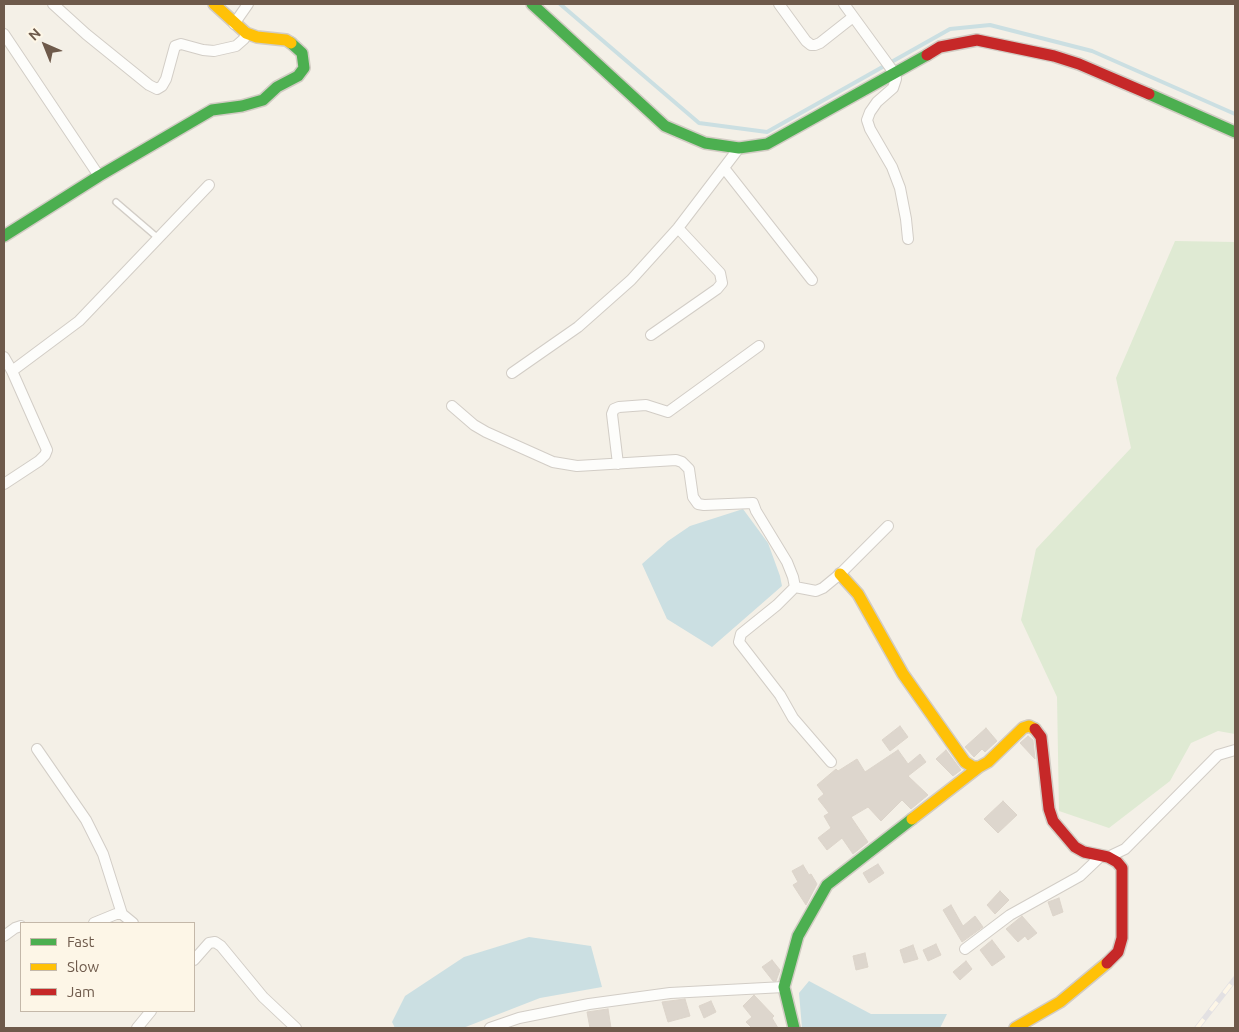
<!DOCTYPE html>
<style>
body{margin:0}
#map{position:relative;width:1239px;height:1032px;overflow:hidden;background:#f4f0e7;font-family:Ubuntu,sans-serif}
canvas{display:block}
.frame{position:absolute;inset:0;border:5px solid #6e5a4b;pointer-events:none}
.legend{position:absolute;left:20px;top:922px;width:175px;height:90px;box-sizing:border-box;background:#fdf6e7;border:1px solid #c4b8a9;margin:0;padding:6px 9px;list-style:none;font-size:15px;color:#6e5a4b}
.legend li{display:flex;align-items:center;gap:10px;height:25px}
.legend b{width:25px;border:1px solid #c4b8a9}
.north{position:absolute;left:20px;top:20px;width:50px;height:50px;-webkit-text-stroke:4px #fdf6e7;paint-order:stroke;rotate:316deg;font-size:14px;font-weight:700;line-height:20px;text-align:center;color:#6e5a4b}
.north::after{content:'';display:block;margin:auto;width:18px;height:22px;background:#6e5a4b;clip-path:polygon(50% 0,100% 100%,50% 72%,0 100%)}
</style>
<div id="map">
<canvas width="1239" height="1032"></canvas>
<div class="frame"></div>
<ul class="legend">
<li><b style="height:6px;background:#4caf50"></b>Fast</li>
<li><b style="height:6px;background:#ffc107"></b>Slow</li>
<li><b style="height:6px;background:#c62828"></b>Jam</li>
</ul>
<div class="north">N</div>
</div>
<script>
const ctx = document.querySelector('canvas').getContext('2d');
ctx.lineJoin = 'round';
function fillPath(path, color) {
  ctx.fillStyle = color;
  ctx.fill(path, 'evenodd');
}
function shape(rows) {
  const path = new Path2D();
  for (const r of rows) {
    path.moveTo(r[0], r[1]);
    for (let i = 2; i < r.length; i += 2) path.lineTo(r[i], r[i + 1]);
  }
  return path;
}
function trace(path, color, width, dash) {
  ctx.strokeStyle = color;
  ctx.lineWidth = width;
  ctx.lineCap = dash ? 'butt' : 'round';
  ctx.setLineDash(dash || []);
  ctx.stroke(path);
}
const green = shape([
 [1175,241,1235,242,1235,734,1218,731,1191,743,1170,781,1109,828,1059,811,1057,697,1021,620,1036,549,1131,448,1116,378]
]);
const water = shape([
 [743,509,768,543,780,576,782,586,712,647,667,619,642,564,668,541,690,526],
 [529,937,591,946,602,987,540,998,463,1028,395,1028,392,1022,405,996,464,957],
 [809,981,871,1014,947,1014,940,1028,802,1028,799,993]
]);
const stream = shape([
 [560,4,699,123,767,132,950,29,990,25,1092,51,1235,114]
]);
const building = shape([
 [900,726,908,737,890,751,882,740,900,726],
 [986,728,997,741,985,752,982,749,974,757,965,747,986,728],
 [1028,736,1033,740,1035,759,1020,743,1028,736],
 [898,750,908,764,920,754,926,762,908,776,928,795,911,809,902,800,881,821,868,807,851,817,868,842,853,854,842,838,827,850,818,838,831,828,824,816,829,813,818,799,824,794,817,785,836,769,838,771,857,759,865,772,898,750],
 [946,750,961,770,953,776,936,759,946,750],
 [1003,801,1017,815,998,833,984,819,1003,801],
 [878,864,884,873,869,883,863,873,878,864],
 [803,865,809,875,811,874,817,884,806,905,793,885,798,882,792,871,803,865],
 [1000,891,1009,900,995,914,987,905,1000,891],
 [1059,898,1063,912,1053,916,1048,902,1059,898],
 [951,905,963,926,975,916,983,927,962,942,943,910,951,905],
 [1022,916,1037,933,1028,940,1025,936,1018,942,1006,929,1022,916],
 [992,940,1005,957,992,966,980,950,992,940],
 [936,944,941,955,928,961,923,950,936,944],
 [913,945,918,959,904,963,900,950,913,945],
 [865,953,868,967,856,970,853,956,865,953],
 [772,960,780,970,776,981,773,981,762,967,772,960],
 [966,961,972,969,960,980,953,972,966,961],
 [754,995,774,1016,772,1018,778,1028,752,1028,746,1022,752,1017,743,1006,754,995],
 [685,999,690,1016,668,1022,662,1002,685,999],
 [711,1001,716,1012,704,1018,699,1006,711,1001],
 [608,1009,611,1028,590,1028,587,1012,608,1009]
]);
const lane = shape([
 [116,202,158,238]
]);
const street = shape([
 [53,4,86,34,149,85,157,89,162,86,166,79,175,46,181,44,203,50,214,51,236,46,244,39,246,33],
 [779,4,806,41,811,45,815,45,820,43,853,17],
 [844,4,895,74,896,79,893,88,877,102,870,112,867,120,870,129,892,167,900,188,906,219,908,239],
 [234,24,248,4],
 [4,34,99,176],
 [724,168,812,280],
 [651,335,717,289,722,283,720,273,678,228],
 [4,357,12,371,47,450,45,455,39,461,4,484],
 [12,371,79,321,209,185],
 [512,373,578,327,631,280,678,228,739,148],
 [452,406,474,425,486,432,553,462,577,466,676,460,682,462,689,469,693,497,698,504,704,505,753,503,756,511,787,562,793,577,795,587,777,605,741,634,739,642,780,695,793,718,831,762],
 [618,464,612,414,614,409,619,407,646,405,668,412,759,346],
 [795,587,816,591,823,588,840,574,888,526],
 [37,749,86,820,103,854,122,914],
 [1108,857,1125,849,1218,755,1235,750],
 [94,923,116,914,122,914,133,923],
 [4,936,15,928,21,926],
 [965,949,1010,915,1080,876,1101,856],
 [194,960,209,943,215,942,221,946,263,997,296,1028],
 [137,1028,151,1011],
 [490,1028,519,1018,589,1004,670,993,784,987]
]);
const fast = shape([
 [532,4,665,126,705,143,739,148,767,144,927,55],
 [1149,94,1235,132],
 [4,236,99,176,212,110,242,106,263,100,277,87,298,76,304,68,302,53,291,43],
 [794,1028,784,987,798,936,827,885,912,819]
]);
const slow = shape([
 [214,4,246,33,257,37,286,40,291,43],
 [840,574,858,594,903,674,965,762,973,767,979,767,988,762,1023,728,1029,726,1035,729],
 [912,819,979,767],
 [1015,1028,1060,1002,1107,963]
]);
const jam = shape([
 [927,55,940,47,977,40,1054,56,1079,64,1149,94],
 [1035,729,1041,737,1049,809,1053,821,1075,847,1084,852,1108,857,1117,862,1122,868,1122,938,1118,952,1107,963]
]);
const rail = shape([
 [1197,1028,1235,979]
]);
fillPath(green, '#dfead3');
fillPath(water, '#cbdfe2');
trace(stream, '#cbdfe2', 4);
fillPath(building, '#ddd6cd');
trace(building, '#dcd4ca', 1);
trace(lane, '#d2cdc6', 8);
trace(street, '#d2cdc6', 12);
trace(fast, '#d2ccc4', 14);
trace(slow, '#d2ccc4', 14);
trace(jam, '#d2ccc4', 14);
trace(lane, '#fdfdfb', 5);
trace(street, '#fdfdfb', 10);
trace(fast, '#4caf50', 11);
trace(slow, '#ffc107', 11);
trace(jam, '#c62828', 11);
trace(rail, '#e3e1e3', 5.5);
trace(rail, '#fdf6e7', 4, [11]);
</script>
